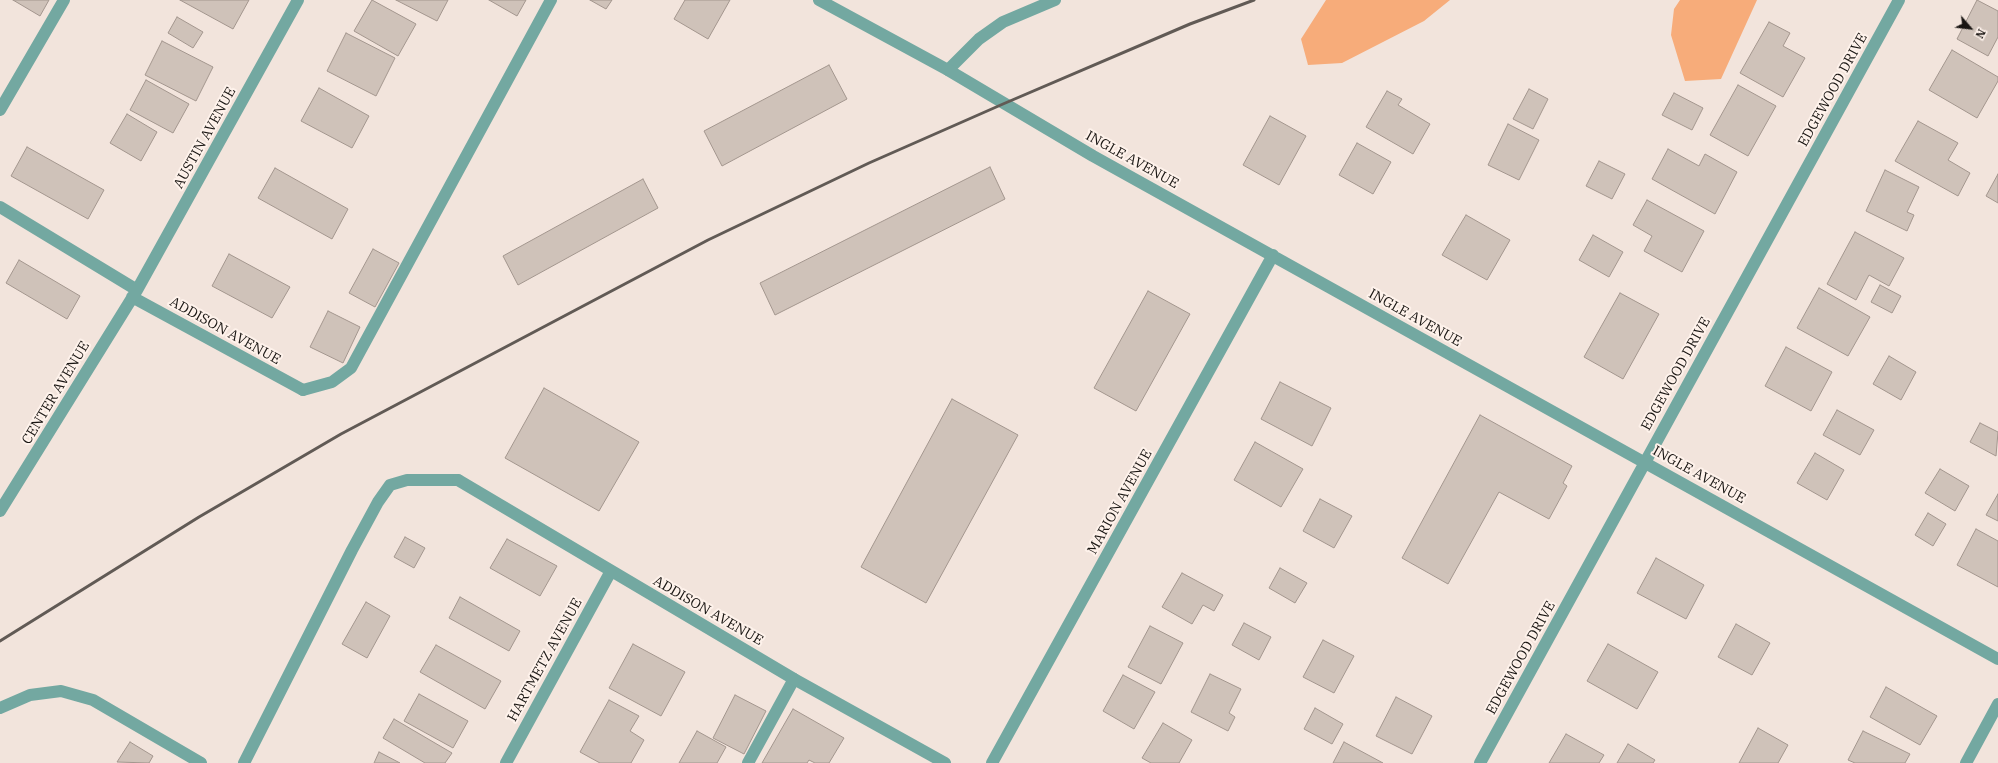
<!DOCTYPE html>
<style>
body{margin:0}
#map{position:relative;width:1998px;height:763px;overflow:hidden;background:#f2e4dc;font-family:"IBM Plex Serif",serif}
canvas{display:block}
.north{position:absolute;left:1950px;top:8px;width:40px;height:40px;-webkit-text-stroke:3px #fef2eb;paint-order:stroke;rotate:118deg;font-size:11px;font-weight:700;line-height:16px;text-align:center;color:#191512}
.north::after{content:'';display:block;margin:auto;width:14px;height:18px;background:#191512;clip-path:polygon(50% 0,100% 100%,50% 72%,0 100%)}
</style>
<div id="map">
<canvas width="1998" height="763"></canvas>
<div class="north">N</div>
</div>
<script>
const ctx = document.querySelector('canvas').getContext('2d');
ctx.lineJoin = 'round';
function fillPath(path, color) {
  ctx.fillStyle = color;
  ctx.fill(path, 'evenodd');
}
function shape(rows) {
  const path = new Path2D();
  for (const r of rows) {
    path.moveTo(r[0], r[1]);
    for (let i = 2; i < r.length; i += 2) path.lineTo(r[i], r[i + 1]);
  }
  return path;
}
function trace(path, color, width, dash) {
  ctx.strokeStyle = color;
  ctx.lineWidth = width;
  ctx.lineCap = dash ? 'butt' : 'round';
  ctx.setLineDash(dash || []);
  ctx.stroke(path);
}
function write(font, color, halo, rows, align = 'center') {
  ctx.font = font + ' "IBM Plex Serif",serif';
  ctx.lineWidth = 4;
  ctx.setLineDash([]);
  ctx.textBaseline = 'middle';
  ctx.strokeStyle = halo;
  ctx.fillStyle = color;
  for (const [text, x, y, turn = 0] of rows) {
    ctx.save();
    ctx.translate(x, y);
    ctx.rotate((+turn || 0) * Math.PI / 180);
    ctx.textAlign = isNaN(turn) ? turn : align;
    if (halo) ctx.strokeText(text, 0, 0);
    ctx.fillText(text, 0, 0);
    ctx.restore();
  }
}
const green = shape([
 [1326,0,1450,0,1424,21,1342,63,1308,65,1301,39],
 [1680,0,1757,0,1721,79,1685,81,1671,35,1674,9]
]);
const building = shape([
 [13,0,49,0,40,16,13,0],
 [180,0,249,0,233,29,180,0],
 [372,0,416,24,398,56,354,31,372,0],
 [396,0,448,0,437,21,396,0],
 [489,0,526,0,517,16,489,0],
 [590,0,612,0,606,9,590,0],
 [685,0,730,0,708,39,674,19,685,0],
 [1977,0,1998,11,1998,37,1988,56,1957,39,1977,0],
 [177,17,203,32,193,48,168,33,177,17],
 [1769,22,1790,33,1783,46,1805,58,1783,97,1740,73,1769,22],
 [346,33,395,58,376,96,327,71,346,33],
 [162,41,213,67,196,101,145,75,162,41],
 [1952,50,1998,77,1998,81,1977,118,1929,90,1952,50],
 [829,65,847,99,722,166,704,131,829,65],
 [146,80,189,104,173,133,130,110,146,80],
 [1738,85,1776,106,1748,156,1710,135,1738,85],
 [319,88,369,116,352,148,301,121,319,88],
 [1529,89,1548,99,1533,129,1513,119,1529,89],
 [1387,91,1402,99,1398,105,1430,124,1413,154,1366,127,1387,91],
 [1674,93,1703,108,1692,130,1662,115,1674,93],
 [127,114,157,132,141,161,110,143,127,114],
 [1270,116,1306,136,1279,185,1243,165,1270,116],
 [1918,121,1958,143,1948,160,1970,173,1958,196,1895,161,1918,121],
 [1508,124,1539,140,1519,180,1488,165,1508,124],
 [1357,143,1391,162,1373,194,1339,175,1357,143],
 [27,147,104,190,88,219,11,176,27,147],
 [1668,149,1699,166,1705,154,1737,172,1715,214,1652,179,1668,149],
 [1599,161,1625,174,1612,199,1586,186,1599,161],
 [990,167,1005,199,775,315,760,283,990,167],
 [275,168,348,209,332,239,258,198,275,168],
 [1885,170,1919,187,1907,212,1914,215,1907,231,1866,211,1885,170],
 [1998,174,1998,203,1986,196,1998,174],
 [643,179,658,208,518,285,503,256,643,179],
 [1647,200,1704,231,1682,272,1644,251,1652,236,1633,225,1647,200],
 [1466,215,1510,240,1487,280,1442,255,1466,215],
 [1855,232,1904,258,1889,286,1869,275,1856,300,1827,284,1855,232],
 [1593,235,1623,252,1609,277,1579,260,1593,235],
 [373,249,399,263,375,307,349,293,373,249],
 [229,254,290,287,272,318,212,286,229,254],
 [19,260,80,296,67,319,6,283,19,260],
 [1880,285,1901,296,1892,313,1871,302,1880,285],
 [1819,288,1870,317,1848,356,1797,328,1819,288],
 [1148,291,1190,314,1136,411,1094,388,1148,291],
 [1620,293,1659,314,1623,379,1584,357,1620,293],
 [328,311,360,327,343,363,310,347,328,311],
 [1786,347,1832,372,1811,411,1765,386,1786,347],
 [1889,356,1916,372,1901,400,1873,384,1889,356],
 [1280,382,1331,408,1312,446,1261,419,1280,382],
 [544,388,639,442,599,511,505,458,544,388],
 [952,399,1018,435,926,603,861,567,952,399],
 [1837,410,1874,430,1860,455,1823,435,1837,410],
 [1480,415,1572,466,1563,483,1567,486,1549,519,1499,492,1448,584,1402,558,1480,415],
 [1980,423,1998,432,1996,456,1970,442,1980,423],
 [1255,442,1303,469,1281,507,1234,480,1255,442],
 [1815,453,1844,470,1827,500,1797,483,1815,453],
 [1940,469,1969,486,1955,511,1925,493,1940,469],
 [1998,494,1998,521,1986,515,1998,494],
 [1320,499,1352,516,1334,548,1303,531,1320,499],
 [1928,513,1946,524,1933,546,1915,535,1928,513],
 [1976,529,1998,541,1998,587,1957,565,1976,529],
 [405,537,425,548,414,568,394,557,405,537],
 [507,539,557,566,540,596,490,568,507,539],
 [1656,558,1704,585,1686,619,1637,593,1656,558],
 [1280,568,1307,583,1295,603,1269,588,1280,568],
 [1182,573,1223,595,1214,611,1203,605,1192,624,1162,607,1182,573],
 [460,597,520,631,509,651,449,618,460,597],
 [366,602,390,616,367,658,342,644,366,602],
 [1244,623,1271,637,1259,660,1232,645,1244,623],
 [1736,624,1770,643,1752,675,1718,657,1736,624],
 [1150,626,1183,643,1161,684,1128,667,1150,626],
 [1323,640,1354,656,1334,693,1303,677,1323,640],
 [633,644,685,672,661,716,609,688,633,644],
 [1608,644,1658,672,1637,709,1587,681,1608,644],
 [436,645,501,681,485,709,420,672,436,645],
 [1210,674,1241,689,1229,713,1235,717,1228,731,1191,712,1210,674],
 [1123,675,1155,692,1134,729,1103,711,1123,675],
 [1886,687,1937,716,1920,745,1870,717,1886,687],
 [419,694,468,721,453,748,404,721,419,694],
 [735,695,766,711,744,754,713,738,735,695],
 [1396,697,1432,716,1412,754,1376,736,1396,697],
 [609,700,639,716,630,731,644,740,631,763,600,763,580,752,609,700],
 [1315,708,1343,724,1332,744,1304,729,1315,708],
 [793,709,844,738,829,763,815,763,809,760,807,763,762,763,793,709],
 [394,719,452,753,445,763,425,763,383,738,394,719],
 [1163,723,1192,740,1179,763,1151,763,1142,758,1163,723],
 [1758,728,1788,745,1778,763,1739,763,1758,728],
 [697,731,726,747,717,763,679,763,697,731],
 [1863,731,1910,754,1905,763,1855,763,1848,760,1863,731],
 [1566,734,1604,755,1599,763,1549,763,1566,734],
 [130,742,153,756,149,763,117,762,130,742],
 [1344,742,1383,763,1333,763,1344,742],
 [1628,744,1655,760,1653,763,1617,763,1628,744],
 [379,752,400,763,374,763,379,752]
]);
const lane = shape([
 [948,70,979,39,1003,22,1055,0],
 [0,110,64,0],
 [303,390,332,382,351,368,551,0],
 [0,708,30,695,61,691,93,700,201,763],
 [244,763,352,550,378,502,390,485,407,480,458,480],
 [748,763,794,679]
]);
const street = shape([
 [819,0,948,70,1093,156,1998,659],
 [0,207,137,290],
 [132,297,303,390],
 [458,480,794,679,945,763],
 [0,511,137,290,298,0],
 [506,763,611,571],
 [992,763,1273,255],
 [1480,763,1899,0],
 [1966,763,1998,704]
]);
const rail = shape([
 [0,641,199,517,341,434,708,240,869,163,1003,104,1190,24,1254,0]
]);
const streetNames = [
 ["EDGEWOOD DRIVE",1833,90,-61],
 ["AUSTIN AVENUE",205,138,-61],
 ["INGLE AVENUE",1132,160,29],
 ["INGLE AVENUE",1415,318,29],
 ["ADDISON AVENUE",225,331,29],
 ["EDGEWOOD DRIVE",1676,374,-61],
 ["CENTER AVENUE",56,393,-59],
 ["INGLE AVENUE",1699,475,29],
 ["MARION AVENUE",1120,502,-61],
 ["ADDISON AVENUE",708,611,30],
 ["EDGEWOOD DRIVE",1521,658,-61],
 ["HARTMETZ AVENUE",545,660,-61]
];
fillPath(green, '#f7ac7a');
fillPath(building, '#cfc2b9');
trace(building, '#a3968e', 1);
trace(lane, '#73a8a1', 12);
trace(street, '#73a8a1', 12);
trace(rail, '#615a55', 3);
write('14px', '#191512', '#fef2eb', streetNames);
</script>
